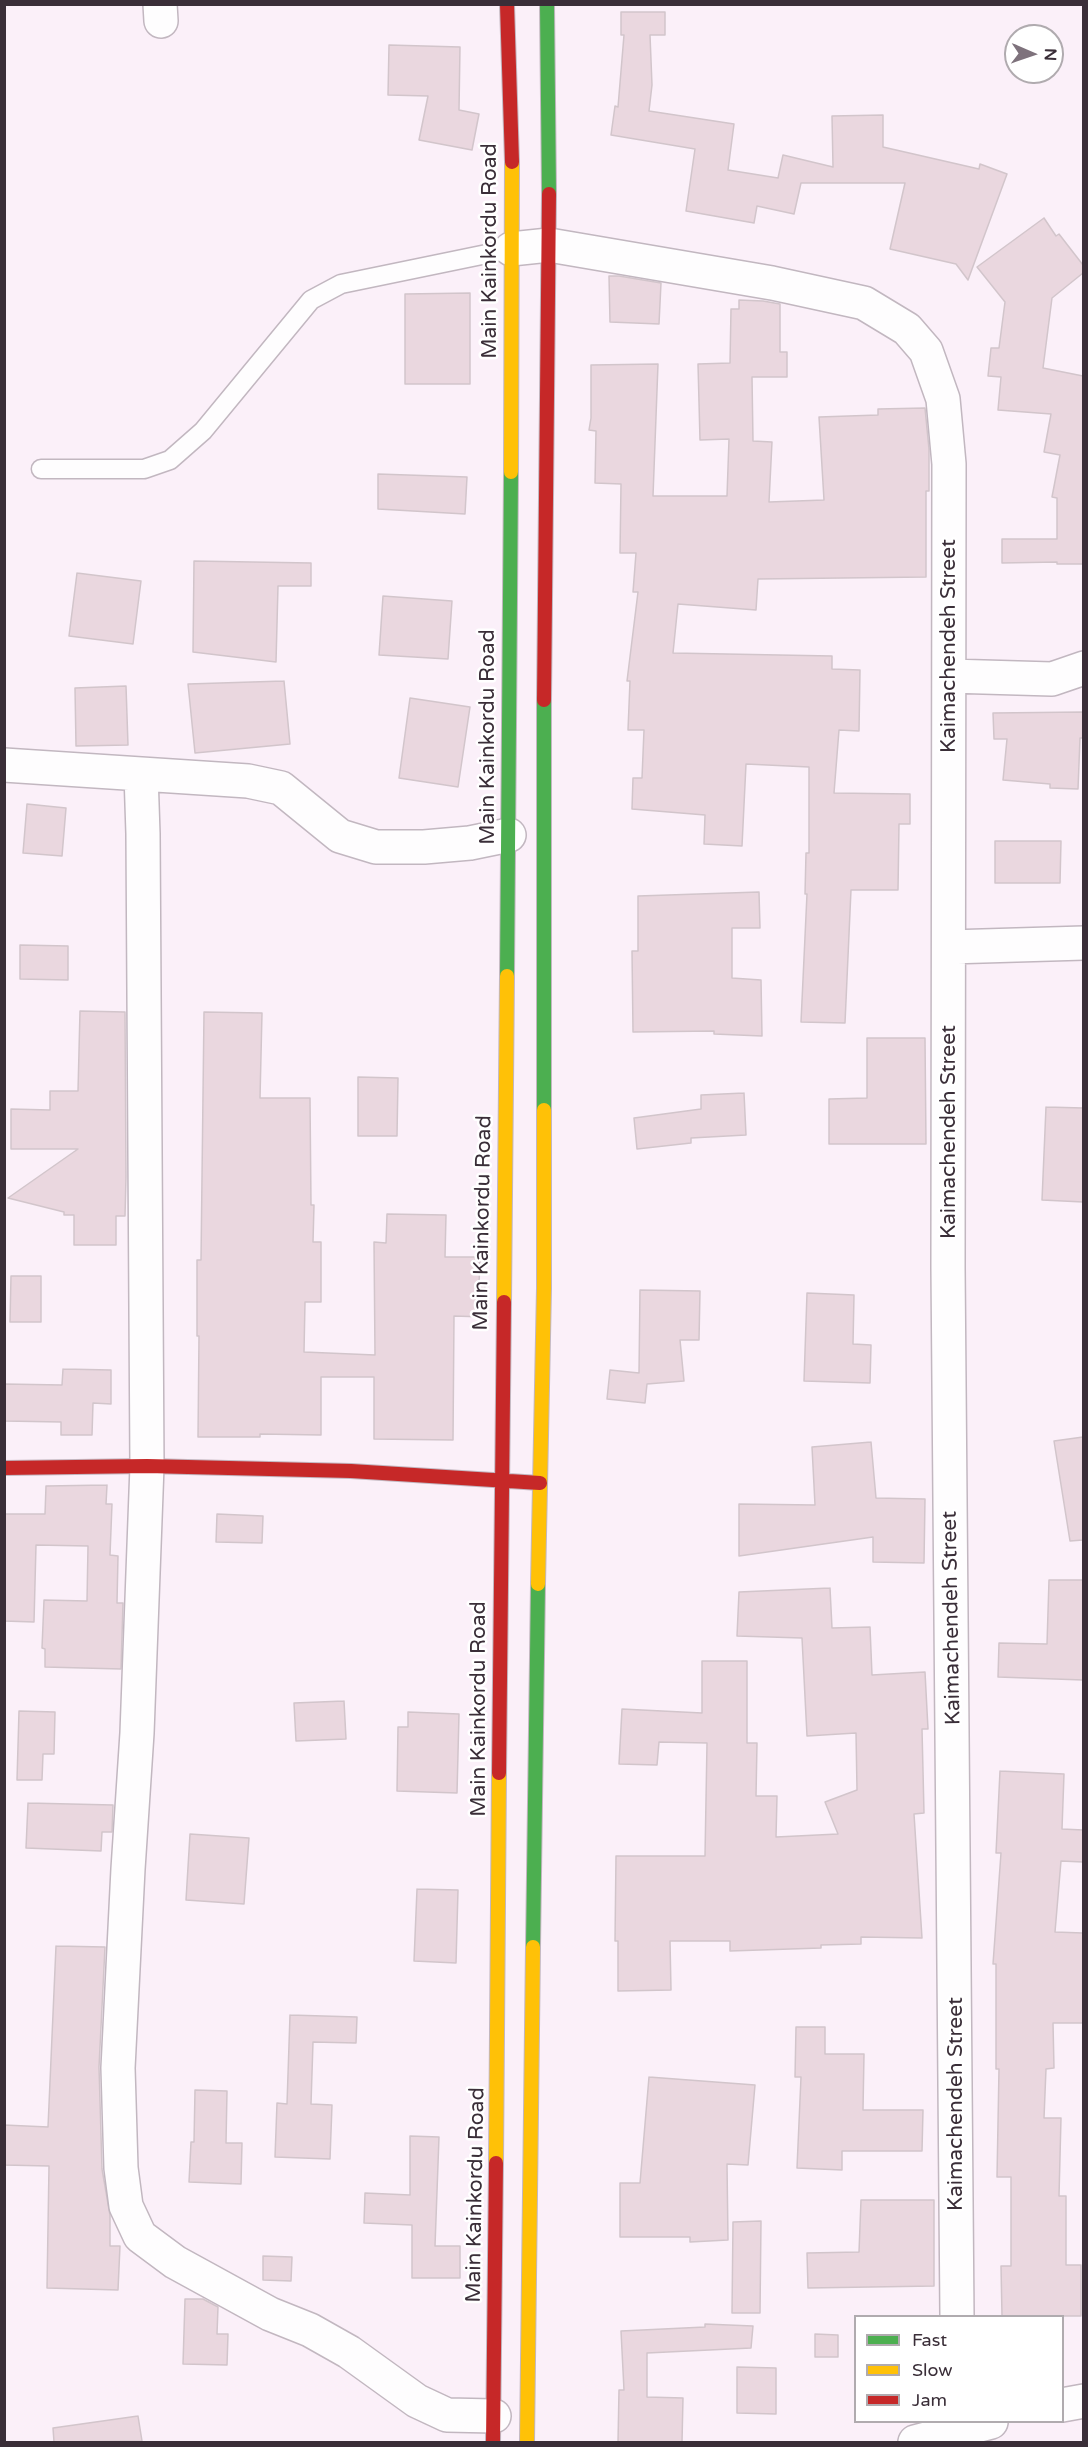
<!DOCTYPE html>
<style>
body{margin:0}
#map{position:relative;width:1088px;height:2447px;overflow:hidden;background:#fbf0f9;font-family:"Varela Round",sans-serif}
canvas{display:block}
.frame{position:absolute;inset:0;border:6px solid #3a2e38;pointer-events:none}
.legend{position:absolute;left:854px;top:2315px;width:210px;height:108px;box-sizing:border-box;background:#fff;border:2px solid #b0abaf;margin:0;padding:8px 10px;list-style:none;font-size:18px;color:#3a2e38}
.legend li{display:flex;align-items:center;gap:12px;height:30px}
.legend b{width:30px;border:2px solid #b0abaf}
.north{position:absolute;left:1004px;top:24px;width:60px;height:60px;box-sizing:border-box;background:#fff;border:2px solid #b0abaf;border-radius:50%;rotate:92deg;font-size:16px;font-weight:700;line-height:24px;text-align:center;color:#3a2e38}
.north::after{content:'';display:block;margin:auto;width:21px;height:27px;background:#7e727c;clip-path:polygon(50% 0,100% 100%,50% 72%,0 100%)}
</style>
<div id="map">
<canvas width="1088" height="2447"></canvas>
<div class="frame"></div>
<ul class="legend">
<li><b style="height:8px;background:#4caf50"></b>Fast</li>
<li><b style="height:8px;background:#ffc107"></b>Slow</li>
<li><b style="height:8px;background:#c62828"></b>Jam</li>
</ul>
<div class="north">N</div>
</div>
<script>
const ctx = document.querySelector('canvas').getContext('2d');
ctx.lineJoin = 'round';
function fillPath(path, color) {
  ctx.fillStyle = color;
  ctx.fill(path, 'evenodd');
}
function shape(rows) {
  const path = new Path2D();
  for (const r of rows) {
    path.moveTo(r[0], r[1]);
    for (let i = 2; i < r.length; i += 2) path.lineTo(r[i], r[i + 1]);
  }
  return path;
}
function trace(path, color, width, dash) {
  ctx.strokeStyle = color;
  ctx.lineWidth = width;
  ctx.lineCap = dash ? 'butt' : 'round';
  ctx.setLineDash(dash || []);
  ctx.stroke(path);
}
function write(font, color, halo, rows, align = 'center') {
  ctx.font = font + ' "Varela Round",sans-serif';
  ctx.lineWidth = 5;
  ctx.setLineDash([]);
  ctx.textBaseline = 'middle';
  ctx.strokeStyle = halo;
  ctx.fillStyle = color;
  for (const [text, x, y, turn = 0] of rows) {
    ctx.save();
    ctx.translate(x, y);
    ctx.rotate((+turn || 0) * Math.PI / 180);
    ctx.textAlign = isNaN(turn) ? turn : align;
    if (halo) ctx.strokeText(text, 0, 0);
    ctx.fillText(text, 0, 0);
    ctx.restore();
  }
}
const building = shape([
 [621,12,665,12,665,35,650,35,652,85,649,111,734,124,728,170,778,178,783,155,833,167,832,116,883,115,883,147,979,169,980,164,1007,174,968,280,956,264,890,249,905,183,801,183,794,214,757,206,754,223,686,211,695,149,611,135,615,106,618,107,624,35,621,35,621,12],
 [389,45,460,47,459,110,479,114,472,150,419,140,428,96,388,95,389,45],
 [1044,218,1056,236,1059,234,1083,265,1083,273,1052,298,1043,368,1083,376,1083,564,1057,564,1057,562,1002,563,1002,539,1057,539,1057,498,1052,497,1060,455,1044,452,1051,414,998,410,1001,377,988,376,991,348,999,348,1005,302,977,267,1044,218],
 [609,276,619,276,661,283,659,324,610,322,609,276],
 [470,293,470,384,405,384,405,294,470,293],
 [739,300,763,301,780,304,780,352,787,352,787,377,752,377,753,441,772,442,769,502,824,500,819,417,878,415,878,409,925,408,929,449,929,491,926,491,926,577,758,579,756,610,678,604,673,653,832,656,832,669,860,670,859,731,839,730,834,793,910,794,910,824,899,824,898,890,851,890,845,1023,801,1022,807,894,805,894,806,853,809,853,809,767,746,764,742,846,704,844,705,815,632,809,633,778,642,778,644,730,628,730,630,681,627,681,638,592,633,592,636,553,620,553,621,484,595,483,596,431,589,430,591,418,591,365,658,364,653,496,727,496,729,439,700,440,698,364,730,363,731,309,739,309,739,300],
 [378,474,467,477,465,514,378,509,378,474],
 [194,561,311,563,311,586,278,586,276,662,193,652,194,561],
 [77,573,141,581,133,644,69,636,77,573],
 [383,596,452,601,448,659,379,655,383,596],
 [284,681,290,744,195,753,188,684,284,681],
 [126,686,128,745,76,746,75,688,126,686],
 [410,698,470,707,458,787,399,778,410,698],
 [1083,712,1083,738,1080,738,1078,789,1050,788,1050,784,1003,780,1007,739,994,739,993,713,1083,712],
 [27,804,66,808,62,856,23,853,27,804],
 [995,841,1061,841,1060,883,995,883,995,841],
 [759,892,760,928,732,928,732,978,761,980,762,1036,714,1034,714,1031,633,1032,632,951,638,951,638,896,759,892],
 [20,945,68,946,68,980,20,979,20,945],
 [80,1011,125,1012,126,1177,125,1216,116,1216,116,1245,74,1245,74,1215,64,1215,64,1212,8,1198,78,1149,11,1149,11,1109,50,1110,50,1091,78,1091,80,1011],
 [204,1012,262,1013,260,1098,310,1098,311,1205,314,1205,313,1242,321,1242,321,1302,305,1302,304,1352,375,1355,374,1242,386,1243,387,1214,446,1215,445,1257,480,1257,479,1285,485,1285,484,1317,454,1316,453,1440,374,1439,374,1377,321,1377,321,1435,260,1434,260,1437,198,1437,199,1336,197,1336,197,1260,201,1260,204,1012],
 [867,1038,925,1038,926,1144,829,1144,829,1099,867,1098,867,1038],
 [358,1077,398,1078,397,1136,358,1136,358,1077],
 [744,1093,746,1135,691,1138,691,1143,637,1149,634,1118,701,1109,701,1095,744,1093],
 [1046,1107,1083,1108,1083,1202,1042,1200,1046,1107],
 [11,1276,41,1276,41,1322,10,1322,11,1276],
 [640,1290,700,1291,699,1340,680,1340,684,1381,647,1384,645,1403,607,1399,610,1370,639,1373,640,1290],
 [807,1293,854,1295,853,1344,871,1345,870,1383,804,1381,807,1293],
 [63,1369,111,1370,111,1404,93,1403,92,1435,61,1435,61,1422,4,1421,4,1384,62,1385,63,1369],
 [1083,1437,1083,1540,1070,1541,1054,1441,1083,1437],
 [871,1442,876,1498,925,1499,924,1563,873,1562,873,1537,739,1556,739,1504,815,1505,812,1447,871,1442],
 [107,1485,106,1504,112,1504,110,1555,118,1556,117,1603,123,1603,121,1669,45,1667,45,1649,42,1648,44,1600,87,1601,88,1546,36,1545,34,1622,4,1621,4,1514,45,1514,46,1486,107,1485],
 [217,1514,263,1516,262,1543,216,1542,217,1514],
 [1049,1580,1083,1580,1083,1680,998,1677,999,1643,1047,1644,1049,1580],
 [830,1588,832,1628,870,1627,872,1675,925,1672,928,1729,922,1729,924,1813,914,1814,922,1938,861,1937,861,1944,821,1945,821,1948,730,1951,730,1941,670,1941,671,1990,618,1991,618,1941,615,1941,616,1856,705,1856,707,1743,659,1742,657,1765,619,1764,622,1709,702,1713,702,1661,747,1661,747,1743,757,1743,756,1796,777,1796,776,1837,838,1834,825,1802,857,1790,856,1733,807,1736,802,1638,737,1636,739,1592,830,1588],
 [344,1701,346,1739,296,1741,294,1703,344,1701],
 [19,1711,55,1712,54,1754,43,1754,42,1780,17,1780,19,1711],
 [408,1712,459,1714,457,1793,397,1791,398,1727,408,1727,408,1712],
 [1000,1771,1064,1774,1062,1829,1083,1830,1083,1862,1061,1861,1055,1932,1083,1933,1083,2023,1053,2023,1054,2068,1046,2069,1044,2118,1061,2118,1059,2196,1066,2196,1066,2265,1081,2265,1081,2316,1002,2316,1001,2266,1011,2266,1011,2177,997,2177,999,2069,996,2069,996,1964,993,1964,1001,1853,996,1853,1000,1771],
 [28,1803,113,1805,112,1832,102,1832,101,1851,26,1848,28,1803],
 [190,1834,249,1838,244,1904,186,1900,190,1834],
 [417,1889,458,1890,456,1963,414,1961,417,1889],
 [56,1946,105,1947,99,2067,102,2169,110,2215,110,2246,120,2246,118,2290,47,2288,49,2166,4,2165,4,2125,48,2127,56,1946],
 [290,2015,357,2017,356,2043,313,2042,311,2104,332,2105,330,2159,275,2157,277,2103,287,2104,290,2015],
 [796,2027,825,2027,825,2054,864,2054,863,2110,923,2110,922,2151,842,2151,842,2170,797,2168,801,2077,795,2077,796,2027],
 [649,2077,755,2085,748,2165,727,2164,728,2240,690,2242,690,2237,620,2237,620,2183,640,2183,649,2077],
 [195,2090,227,2091,226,2143,242,2143,241,2184,189,2182,191,2142,194,2142,195,2090],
 [410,2136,439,2137,435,2246,460,2246,460,2278,412,2278,412,2225,364,2223,365,2193,410,2195,410,2136],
 [861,2200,934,2200,934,2286,808,2288,807,2253,859,2252,861,2200],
 [761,2221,760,2313,732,2313,733,2222,761,2221],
 [263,2256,292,2257,291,2281,263,2280,263,2256],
 [185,2299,203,2299,218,2307,217,2334,228,2334,227,2365,183,2364,185,2299],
 [705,2324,753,2326,751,2348,647,2353,647,2397,683,2398,682,2442,618,2442,619,2390,624,2390,621,2331,705,2327,705,2324],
 [815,2334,838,2335,838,2357,815,2357,815,2334],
 [737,2367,776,2368,776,2414,737,2413,737,2367],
 [138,2416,142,2441,54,2442,53,2428,138,2416]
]);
const lane = shape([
 [41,469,144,469,170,460,203,431,311,300,341,284,511,249]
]);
const street = shape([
 [160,4,161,21],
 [511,249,549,245,772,283,864,303,907,329,926,351,943,399,949,464,948,1267,957,2316],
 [949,676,1052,679,1084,668],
 [4,765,248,781,281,788,340,836,376,847,424,847,470,843,509,835],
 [141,774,143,834,147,1466,137,1733,128,1869,118,2068,121,2168,126,2206,140,2236,175,2262,270,2314,310,2330,349,2352,417,2401,447,2415,494,2416],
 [949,947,1084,943],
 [1062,2405,1084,2401],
 [915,2442,991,2422]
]);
const fast = shape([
 [547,4,549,194],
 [507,976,511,472],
 [544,1110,544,700],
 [533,1947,538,1584]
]);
const slow = shape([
 [511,472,512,162],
 [504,1302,507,976],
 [538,1584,544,1288,544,1110],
 [496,2163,499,1773],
 [527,2442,533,1947]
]);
const jam = shape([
 [507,4,512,162],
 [544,700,549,194],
 [4,1468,147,1466,351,1471,540,1483],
 [499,1773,504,1302],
 [493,2442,496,2163]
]);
const streetNames = [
 ["Main Kainkordu Road",490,251,-90],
 ["Kaimachendeh Street",949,646,-90],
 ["Main Kainkordu Road",488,737,-90],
 ["Kaimachendeh Street",949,1132,-90],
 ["Main Kainkordu Road",483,1223,-89],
 ["Kaimachendeh Street",952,1618,-91],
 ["Main Kainkordu Road",479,1709,-90],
 ["Kaimachendeh Street",956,2104,-90],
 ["Main Kainkordu Road",476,2195,-89]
];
fillPath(building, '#ead7df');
trace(building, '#d2c5cb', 1.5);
trace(lane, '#c2b7c0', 21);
trace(street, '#c2b7c0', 36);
trace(fast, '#c2b7c0', 16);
trace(slow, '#c2b7c0', 16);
trace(jam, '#c2b7c0', 16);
trace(lane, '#fefdfe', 18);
trace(street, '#fefdfe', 33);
trace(fast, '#4caf50', 14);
trace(slow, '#ffc107', 14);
trace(jam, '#c62828', 14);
write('21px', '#3a2e38', '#fff', streetNames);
</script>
